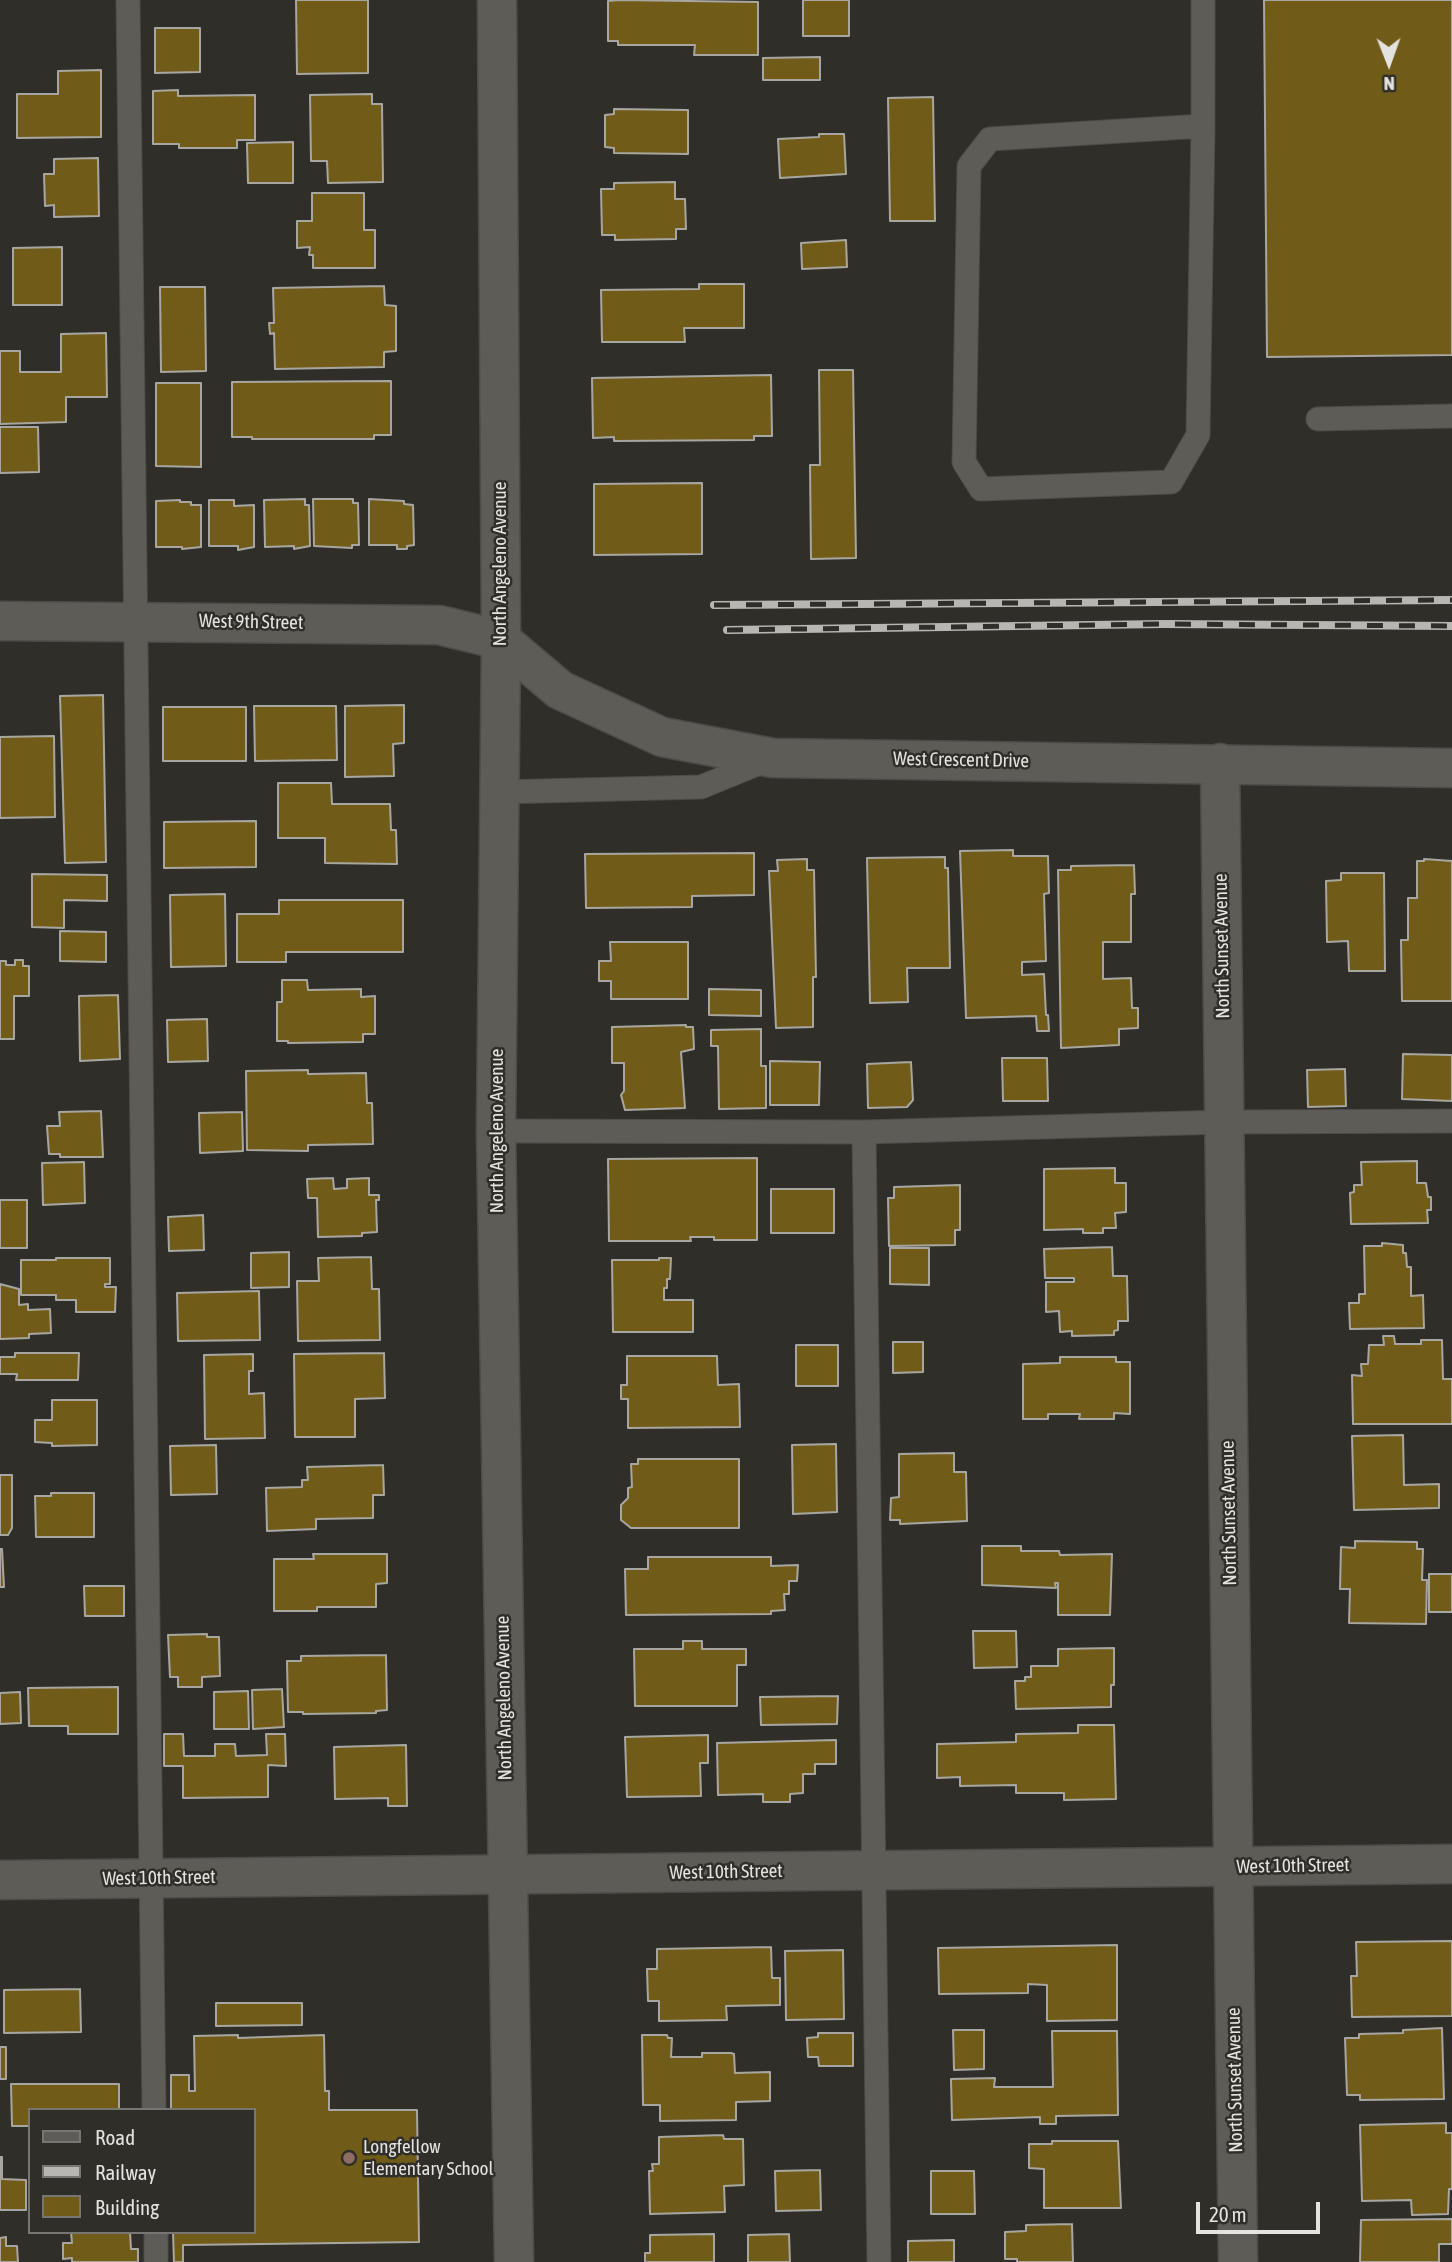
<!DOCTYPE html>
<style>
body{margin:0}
#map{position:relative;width:1452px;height:2262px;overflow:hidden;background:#302e29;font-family:"Asap Condensed",sans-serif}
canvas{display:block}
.legend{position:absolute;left:28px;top:2108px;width:228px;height:126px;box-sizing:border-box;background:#302e29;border:2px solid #787672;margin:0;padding:9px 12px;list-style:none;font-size:21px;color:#e4e3e0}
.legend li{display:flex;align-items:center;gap:14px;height:35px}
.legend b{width:35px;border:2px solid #787672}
.north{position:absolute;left:1354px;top:28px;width:70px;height:70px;-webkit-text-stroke:5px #302e29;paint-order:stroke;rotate:179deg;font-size:19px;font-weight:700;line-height:28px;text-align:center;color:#e4e3e0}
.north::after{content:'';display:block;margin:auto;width:24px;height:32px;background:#e4e3e0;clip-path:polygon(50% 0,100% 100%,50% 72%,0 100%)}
.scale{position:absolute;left:1196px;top:2202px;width:124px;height:32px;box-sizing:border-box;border:4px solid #e4e3e0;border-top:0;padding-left:9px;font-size:21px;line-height:24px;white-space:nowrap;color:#e4e3e0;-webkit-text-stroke:5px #302e29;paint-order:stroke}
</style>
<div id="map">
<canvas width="1452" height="2262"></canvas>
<ul class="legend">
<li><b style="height:9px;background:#5e5c57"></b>Road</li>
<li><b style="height:9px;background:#b8b6b3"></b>Railway</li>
<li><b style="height:19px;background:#715b19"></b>Building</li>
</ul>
<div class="north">N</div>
<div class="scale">20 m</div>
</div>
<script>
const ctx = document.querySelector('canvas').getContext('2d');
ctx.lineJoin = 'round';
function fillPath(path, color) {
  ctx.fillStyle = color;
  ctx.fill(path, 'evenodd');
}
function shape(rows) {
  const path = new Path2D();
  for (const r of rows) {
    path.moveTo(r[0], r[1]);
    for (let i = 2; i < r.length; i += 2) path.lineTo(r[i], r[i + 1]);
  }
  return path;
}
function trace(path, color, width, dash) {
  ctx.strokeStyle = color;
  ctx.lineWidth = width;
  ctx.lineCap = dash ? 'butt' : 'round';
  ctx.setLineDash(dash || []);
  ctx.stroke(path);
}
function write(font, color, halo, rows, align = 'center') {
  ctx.font = font + ' "Asap Condensed",sans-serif';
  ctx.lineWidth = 5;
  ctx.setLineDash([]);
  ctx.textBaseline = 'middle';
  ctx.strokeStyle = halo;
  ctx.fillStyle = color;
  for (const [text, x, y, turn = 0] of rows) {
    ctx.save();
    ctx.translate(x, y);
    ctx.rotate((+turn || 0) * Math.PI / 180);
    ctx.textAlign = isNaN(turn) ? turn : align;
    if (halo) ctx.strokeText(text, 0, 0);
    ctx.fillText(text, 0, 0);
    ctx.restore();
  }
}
const building = shape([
 [296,0,368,0,368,73,297,74,296,0],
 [619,0,758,2,758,55,694,55,695,45,618,45,618,41,608,41,608,1,619,0],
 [803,0,849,0,849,36,803,36,803,0],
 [1264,0,1452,0,1452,355,1267,357,1264,0],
 [155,28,200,28,200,72,155,73,155,28],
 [820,57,820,80,763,80,763,58,820,57],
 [101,70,101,137,17,138,17,94,58,94,58,71,101,70],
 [178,90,178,96,255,95,255,140,237,140,237,148,179,148,179,144,153,144,153,91,178,90],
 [372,94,372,104,382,104,383,182,328,183,327,161,311,161,310,95,372,94],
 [933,97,935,221,890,221,888,98,933,97],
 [614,109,688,110,688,154,614,153,614,148,605,147,605,115,614,114,614,109],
 [819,134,844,134,846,174,780,178,778,139,819,137,819,134],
 [293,142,293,183,248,183,247,143,293,142],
 [98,158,99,216,54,217,54,205,45,206,44,174,54,174,54,159,98,158],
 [675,182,675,199,685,199,686,229,676,229,676,239,615,240,615,235,602,235,601,189,614,189,614,183,675,182],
 [312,193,364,193,364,230,375,230,375,268,313,268,313,255,309,255,310,247,297,248,297,221,312,221,312,193],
 [846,240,847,267,802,269,801,243,846,240],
 [62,247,62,305,13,305,13,248,62,247],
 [699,284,744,284,744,328,684,328,685,342,602,342,601,290,699,289,699,284],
 [384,286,385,305,396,306,396,351,384,352,384,367,275,369,274,333,270,334,269,323,274,323,273,288,384,286],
 [160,287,205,287,206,371,161,372,160,287],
 [106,333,107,397,66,397,66,422,0,424,0,351,20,351,20,372,61,372,61,334,106,333],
 [819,370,853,370,856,558,811,559,810,465,820,465,819,370],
 [771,375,772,436,754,436,754,440,614,441,614,437,593,438,592,378,771,375],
 [391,381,391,435,374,435,374,439,252,439,252,437,232,437,232,382,391,381],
 [156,383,201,383,201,467,156,466,156,383],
 [0,427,38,427,39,472,0,473,0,427],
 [702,483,702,554,594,555,594,484,702,483],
 [305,499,305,505,309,505,310,546,294,549,294,546,265,547,264,500,305,499],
 [313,499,353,499,353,503,358,503,359,545,352,545,352,548,314,546,313,499],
 [369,499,404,501,404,504,413,505,414,545,407,546,407,549,397,549,397,545,369,545,369,499],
 [180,500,180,502,191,502,191,505,201,505,201,547,182,549,182,547,156,547,156,501,180,500],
 [209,500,234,500,234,506,254,505,254,547,238,550,238,546,209,546,209,500],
 [103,695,106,862,65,863,60,696,103,695],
 [404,705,404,743,393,744,394,776,345,777,345,706,404,705],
 [254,706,336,706,337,760,255,761,254,706],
 [163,707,246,707,246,761,163,761,163,707],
 [54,736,55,817,0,818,0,737,54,736],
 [278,783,331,783,332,804,390,804,391,830,396,830,397,864,325,863,325,838,278,838,278,783],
 [256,821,256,867,164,868,164,822,256,821],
 [1013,850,1013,856,1048,856,1049,893,1044,894,1046,961,1022,962,1022,975,1044,974,1046,1015,1048,1015,1049,1031,1037,1031,1036,1016,966,1018,960,851,1013,850],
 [754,853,754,895,692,896,692,907,586,908,585,854,754,853],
 [945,857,945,868,948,868,950,968,907,968,908,1002,870,1003,867,858,945,857],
 [807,859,807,870,814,870,816,977,813,977,813,1027,776,1028,769,871,778,871,777,860,807,859],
 [1424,859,1452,861,1452,1001,1402,1001,1401,940,1408,940,1408,898,1417,898,1417,861,1424,861,1424,859],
 [1134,865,1135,894,1131,894,1131,942,1103,942,1103,979,1131,978,1132,1008,1138,1008,1138,1028,1119,1029,1119,1045,1061,1048,1058,870,1071,870,1071,866,1134,865],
 [1341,873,1384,873,1385,971,1349,971,1348,941,1327,942,1326,881,1341,880,1341,873],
 [32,874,107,875,107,901,64,900,64,928,32,927,32,874],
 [225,894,226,966,171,967,170,895,225,894],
 [279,900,403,900,403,952,286,952,286,962,237,962,237,914,279,914,279,900],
 [60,931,106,932,106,962,60,961,60,931],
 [610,942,688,942,688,999,611,999,611,981,599,981,599,961,611,961,610,942],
 [15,960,23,960,23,966,29,966,29,996,14,996,14,1039,0,1039,0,961,6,961,6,965,15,965,15,960],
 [282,980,307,980,308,990,361,989,361,997,375,996,375,1034,363,1034,363,1042,288,1043,288,1041,277,1041,277,1002,282,1002,282,980],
 [709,989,761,990,761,1016,709,1015,709,989],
 [118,995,120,1059,80,1061,79,996,118,995],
 [207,1019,208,1061,168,1062,167,1020,207,1019],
 [686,1025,686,1027,693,1027,694,1049,681,1052,685,1108,625,1110,621,1095,624,1091,624,1063,612,1063,612,1027,686,1025],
 [761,1029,761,1066,766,1066,766,1108,719,1109,718,1046,711,1046,711,1030,761,1029],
 [1403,1054,1452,1055,1452,1101,1402,1099,1403,1054],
 [1002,1058,1047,1058,1048,1101,1003,1101,1002,1058],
 [770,1061,820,1062,819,1105,770,1105,770,1061],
 [911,1062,913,1100,907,1107,868,1108,867,1064,911,1062],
 [1345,1069,1346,1106,1308,1107,1307,1070,1345,1069],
 [308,1070,308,1074,366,1073,367,1103,372,1103,373,1144,308,1145,308,1151,247,1150,246,1071,308,1070],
 [101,1111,103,1157,60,1157,60,1154,49,1154,47,1126,60,1126,59,1112,101,1111],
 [242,1112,243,1151,200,1153,199,1113,242,1112],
 [757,1158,757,1240,714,1240,714,1237,690,1237,691,1241,609,1241,608,1159,757,1158],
 [1417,1161,1417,1183,1426,1183,1428,1197,1431,1197,1431,1210,1427,1210,1428,1223,1351,1224,1350,1193,1354,1192,1354,1185,1362,1185,1361,1162,1417,1161],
 [84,1162,85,1203,43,1205,42,1163,84,1162],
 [1115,1168,1115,1183,1126,1183,1126,1212,1115,1213,1116,1228,1103,1228,1103,1233,1083,1233,1083,1229,1044,1230,1044,1169,1115,1168],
 [333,1178,334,1189,347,1188,347,1179,369,1178,369,1195,379,1195,379,1200,376,1200,377,1232,362,1233,362,1236,318,1237,317,1198,308,1198,307,1179,333,1178],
 [960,1185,960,1230,955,1230,955,1245,889,1246,888,1198,894,1198,894,1187,960,1185],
 [771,1189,834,1189,834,1233,771,1233,771,1189],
 [0,1200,27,1200,27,1248,0,1248,0,1200],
 [203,1215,204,1250,169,1251,168,1217,203,1215],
 [1382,1243,1403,1245,1403,1253,1406,1253,1407,1267,1411,1267,1411,1296,1423,1295,1424,1328,1350,1329,1349,1303,1359,1303,1359,1294,1365,1294,1364,1246,1382,1246,1382,1243],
 [1112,1247,1113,1276,1127,1276,1128,1321,1118,1321,1118,1330,1114,1331,1114,1335,1072,1336,1072,1331,1060,1332,1059,1311,1046,1312,1046,1282,1074,1282,1074,1278,1045,1278,1044,1249,1112,1247],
 [890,1248,929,1248,929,1285,890,1284,890,1248],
 [289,1252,289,1287,251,1288,251,1253,289,1252],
 [371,1257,372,1289,379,1289,380,1340,298,1341,297,1281,319,1281,318,1258,371,1257],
 [56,1258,110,1258,110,1284,105,1284,105,1287,116,1287,115,1312,76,1312,76,1300,56,1300,56,1295,21,1295,21,1260,56,1260,56,1258],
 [659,1258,671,1258,670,1279,667,1279,667,1288,664,1288,664,1300,693,1300,693,1332,613,1332,612,1260,659,1260,659,1258],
 [0,1284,19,1289,19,1305,28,1304,28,1310,50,1309,51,1333,29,1334,29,1338,0,1339,0,1284],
 [259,1291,260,1340,178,1341,177,1293,259,1291],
 [1383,1336,1394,1336,1395,1344,1421,1344,1421,1340,1442,1340,1443,1379,1452,1379,1452,1424,1353,1424,1352,1375,1362,1376,1361,1364,1368,1364,1369,1345,1384,1345,1383,1336],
 [893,1342,923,1342,923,1372,893,1373,893,1342],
 [796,1345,838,1345,838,1386,796,1386,796,1345],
 [15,1353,79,1353,78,1380,16,1380,17,1374,0,1374,0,1357,15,1357,15,1353],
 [384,1353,385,1398,355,1399,355,1437,295,1437,294,1354,384,1353],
 [253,1354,253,1371,249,1371,249,1394,264,1393,265,1438,205,1439,204,1355,253,1354],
 [627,1356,717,1356,718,1385,739,1384,740,1427,628,1428,628,1399,621,1399,621,1385,627,1385,627,1356],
 [1060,1357,1116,1357,1116,1362,1130,1362,1130,1414,1114,1413,1114,1419,1079,1419,1080,1414,1048,1414,1048,1419,1023,1419,1023,1364,1060,1363,1060,1357],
 [52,1400,97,1400,97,1445,52,1446,52,1443,35,1442,35,1420,52,1420,52,1400],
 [1403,1435,1404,1485,1439,1484,1439,1508,1354,1510,1352,1436,1403,1435],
 [836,1444,837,1512,793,1514,792,1445,836,1444],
 [216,1445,217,1494,171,1495,170,1446,216,1445],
 [954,1453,954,1472,966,1472,967,1521,900,1524,900,1520,890,1520,891,1498,899,1497,899,1454,954,1453],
 [638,1459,739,1459,739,1528,631,1528,621,1520,621,1505,628,1498,628,1488,632,1487,631,1464,638,1464,638,1459],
 [383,1465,384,1495,373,1495,373,1518,316,1519,316,1529,267,1531,266,1488,302,1487,302,1480,308,1480,307,1467,383,1465],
 [0,1475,12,1475,12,1528,8,1535,0,1535,0,1475],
 [51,1493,94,1493,94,1537,36,1537,35,1496,51,1496,51,1493],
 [1355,1541,1417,1542,1417,1549,1423,1549,1422,1580,1427,1580,1426,1624,1349,1623,1350,1589,1340,1589,1341,1547,1355,1548,1355,1541],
 [982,1546,1021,1546,1021,1551,1059,1551,1060,1555,1112,1554,1110,1615,1058,1615,1058,1583,1055,1583,1056,1588,982,1585,982,1546],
 [0,1549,2,1549,4,1587,0,1587,0,1549],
 [313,1554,387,1554,387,1583,376,1584,376,1607,317,1607,317,1611,274,1611,274,1559,314,1559,313,1554],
 [648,1557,771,1557,771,1566,798,1565,797,1581,789,1581,789,1594,784,1594,785,1610,771,1611,771,1614,626,1615,625,1569,648,1569,648,1557],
 [1429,1574,1452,1574,1452,1612,1429,1612,1429,1574],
 [84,1586,124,1586,124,1616,85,1616,84,1586],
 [973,1631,1016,1631,1017,1667,974,1668,973,1631],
 [207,1634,207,1637,219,1637,220,1676,202,1677,202,1687,178,1687,178,1677,170,1677,168,1635,207,1634],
 [683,1641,702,1641,702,1649,746,1649,746,1665,737,1665,737,1706,635,1706,634,1649,683,1649,683,1641],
 [1114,1648,1114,1685,1111,1685,1111,1707,1016,1709,1015,1681,1025,1681,1025,1677,1031,1677,1031,1666,1058,1666,1058,1649,1114,1648],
 [386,1655,387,1710,376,1711,376,1713,303,1714,303,1712,288,1712,287,1661,301,1661,301,1656,386,1655],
 [118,1687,118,1734,68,1734,68,1726,29,1726,28,1688,118,1687],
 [282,1689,284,1727,253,1729,252,1690,282,1689],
 [248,1691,249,1729,214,1729,214,1692,248,1691],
 [20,1692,21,1723,0,1724,0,1693,20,1692],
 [838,1696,837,1724,761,1725,760,1697,838,1696],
 [1078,1725,1114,1725,1116,1799,1064,1800,1064,1793,1016,1793,1016,1785,960,1786,960,1777,937,1778,937,1744,1016,1742,1016,1734,1078,1733,1078,1725],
 [164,1734,183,1734,184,1756,215,1756,215,1744,235,1744,236,1756,267,1755,266,1734,285,1734,286,1766,268,1765,268,1797,183,1798,183,1766,164,1766,164,1734],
 [708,1735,708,1763,700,1763,701,1796,627,1797,625,1737,708,1735],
 [836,1740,836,1764,815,1764,815,1774,803,1774,803,1793,790,1794,790,1802,763,1802,763,1794,718,1795,717,1743,836,1740],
 [406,1745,407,1806,388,1806,388,1798,335,1799,334,1747,406,1745],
 [1452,1941,1452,2016,1352,2017,1351,1976,1357,1976,1356,1942,1452,1941],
 [1117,1945,1117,2020,1047,2021,1047,1985,1028,1984,1028,1993,939,1994,938,1948,1117,1945],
 [771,1947,772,1978,780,1978,780,2005,726,2006,727,2020,659,2021,659,2001,648,2001,647,1969,657,1969,657,1949,771,1947],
 [843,1950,844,2019,786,2020,785,1951,843,1950],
 [80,1989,81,2032,4,2033,4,1990,80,1989],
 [216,2003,302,2003,302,2025,216,2026,216,2003],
 [1442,2028,1444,2099,1360,2100,1360,2095,1347,2095,1345,2038,1359,2038,1359,2034,1403,2033,1403,2030,1442,2028],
 [953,2030,984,2030,984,2069,954,2070,953,2030],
 [1052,2031,1117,2031,1118,2115,1056,2116,1056,2124,1040,2124,1040,2117,952,2120,951,2079,995,2078,994,2087,1053,2087,1052,2031],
 [818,2033,853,2033,853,2066,819,2066,818,2057,808,2057,807,2038,818,2037,818,2033],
 [238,2035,238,2038,324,2035,325,2091,329,2091,329,2110,417,2110,419,2242,183,2245,183,2262,174,2262,173,2232,254,2232,254,2110,171,2110,171,2075,189,2075,189,2091,195,2091,194,2036,238,2035],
 [642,2035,667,2035,668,2038,672,2038,671,2057,702,2057,702,2053,731,2053,734,2054,735,2073,770,2072,770,2101,736,2102,736,2120,660,2121,660,2105,643,2105,642,2035],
 [0,2047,6,2047,6,2079,0,2079,0,2047],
 [11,2084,119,2084,119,2110,30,2110,30,2126,12,2126,11,2084],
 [1446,2123,1446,2133,1452,2133,1452,2189,1449,2189,1448,2214,1412,2215,1411,2200,1362,2201,1360,2125,1446,2123],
 [723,2135,724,2139,743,2139,744,2185,724,2186,725,2212,650,2214,649,2171,653,2171,652,2164,659,2164,659,2137,723,2135],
 [1052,2141,1118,2141,1121,2208,1044,2208,1044,2169,1029,2168,1029,2144,1052,2144,1052,2141],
 [0,2157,2,2157,2,2179,26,2180,26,2210,0,2210,0,2157],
 [820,2170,821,2210,776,2211,775,2171,820,2170],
 [931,2171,974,2171,975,2214,931,2214,931,2171],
 [1452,2219,1452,2244,1439,2244,1439,2262,1360,2262,1361,2220,1452,2219],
 [1072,2224,1073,2262,1017,2262,1017,2259,1005,2259,1005,2232,1026,2231,1026,2225,1072,2224],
 [71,2232,130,2232,131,2249,138,2249,138,2262,72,2262,72,2258,63,2259,63,2243,72,2243,71,2232],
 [714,2234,714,2262,645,2262,645,2253,650,2253,650,2235,714,2234],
 [789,2234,790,2262,748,2262,748,2235,789,2234],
 [6,2237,6,2246,17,2246,18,2262,0,2262,0,2238,6,2237],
 [954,2240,954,2262,908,2262,908,2241,954,2240]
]);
const lane = shape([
 [128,0,154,2110],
 [1203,126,990,139,969,166,964,462,981,489,1171,482,1198,435,1203,126,1203,0],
 [1318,419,1452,416],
 [499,792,701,787,767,760],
 [496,1131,864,1132,1224,1122,1452,1121],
 [864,1132,879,2262],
 [156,2232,156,2262]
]);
const street = shape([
 [497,0,501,640,560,690,662,737,773,758,1452,768],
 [1220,763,1238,2262],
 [0,1880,1452,1864]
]);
const secondary = shape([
 [0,621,439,625,501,640,496,1131,514,2262]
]);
const rail = shape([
 [714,605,1452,600],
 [727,630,1164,624,1452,626]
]);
const markers = [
 [349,2158,7,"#8d6e63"]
];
const streetNames = [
 ["North Angeleno Avenue",500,564,-90],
 ["West 9th Street",251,622,1],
 ["West Crescent Drive",961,760,1],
 ["North Sunset Avenue",1222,946,-91],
 ["North Angeleno Avenue",497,1131,-90],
 ["North Sunset Avenue",1229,1513,-91],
 ["North Angeleno Avenue",504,1698,-91],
 ["West 10th Street",1293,1866,-1],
 ["West 10th Street",726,1872,-1],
 ["West 10th Street",159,1878,-1],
 ["North Sunset Avenue",1235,2080,-91]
];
const poiNames = [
 ["Longfellow",363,2147],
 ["Elementary School",363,2169]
];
fillPath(building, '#715b19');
trace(building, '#a8a6a0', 2);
trace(lane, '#4d4b48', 25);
trace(street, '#4d4b48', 41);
trace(secondary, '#4d4b48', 41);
trace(lane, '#5e5c57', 23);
trace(street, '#5e5c57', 38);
trace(secondary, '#5e5c57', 38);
trace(rail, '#b8b6b3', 8);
trace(rail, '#302e29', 5, [16]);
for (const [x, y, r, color] of markers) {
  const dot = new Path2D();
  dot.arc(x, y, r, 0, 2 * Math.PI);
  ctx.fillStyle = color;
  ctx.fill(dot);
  trace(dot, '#302e29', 2.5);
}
write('19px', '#e4e3e0', '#302e29', streetNames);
write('19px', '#e4e3e0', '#302e29', poiNames, 'left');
</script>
